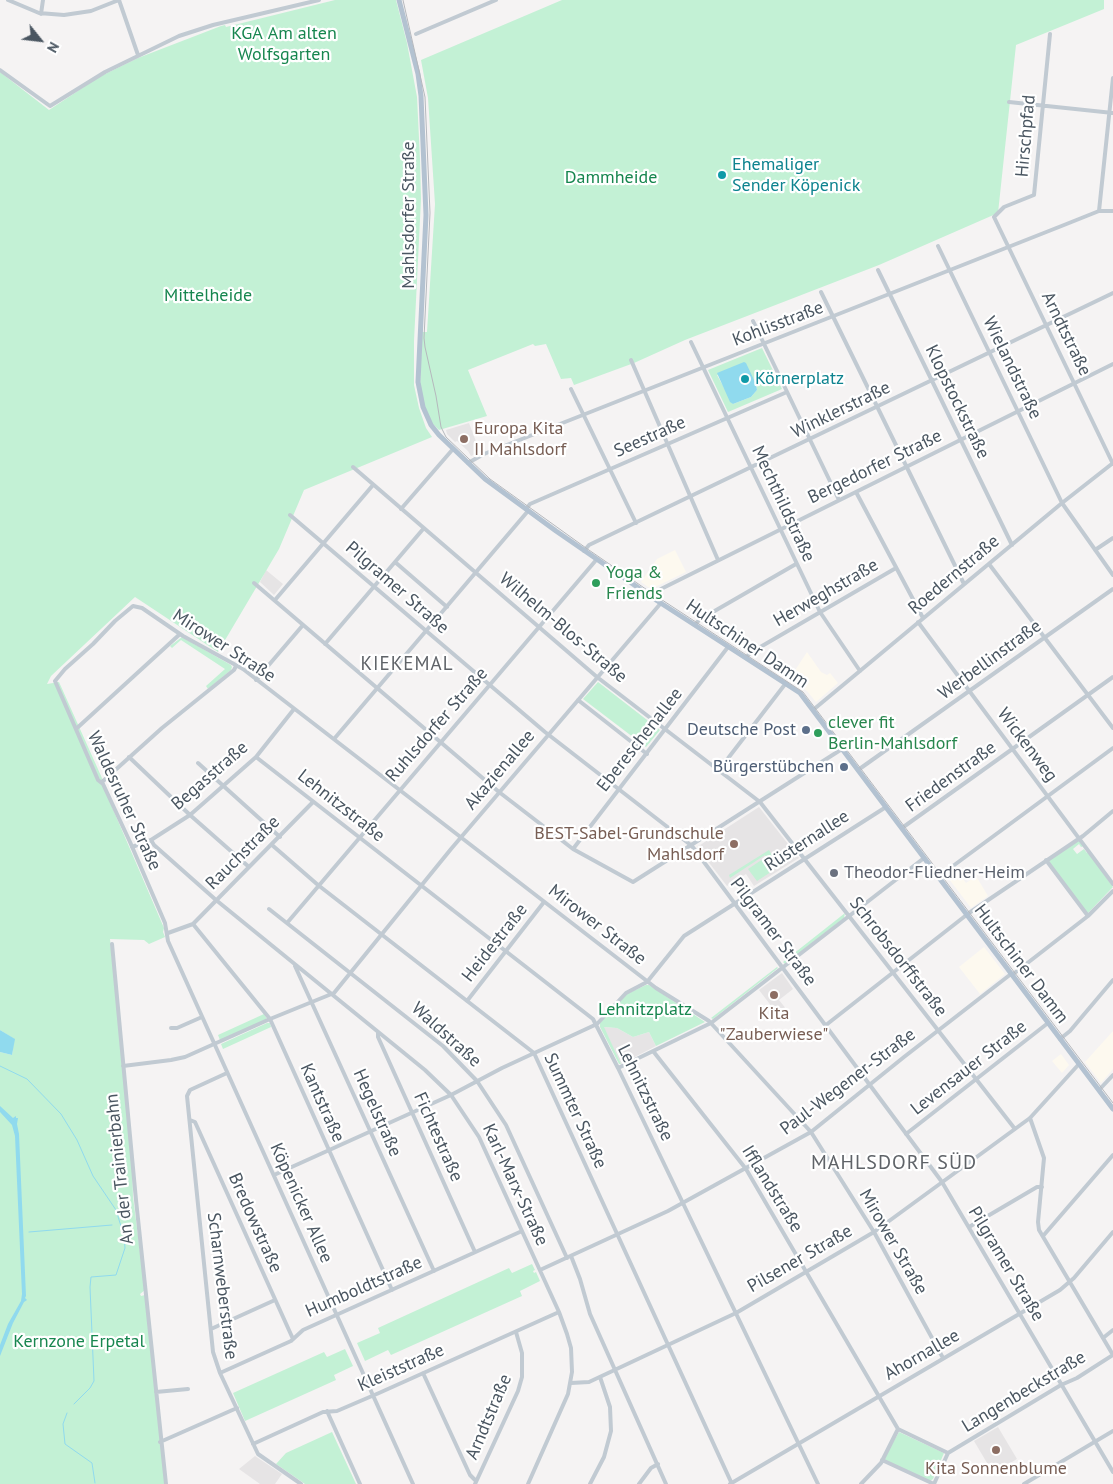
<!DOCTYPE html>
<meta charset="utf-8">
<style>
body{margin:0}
#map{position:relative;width:1113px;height:1484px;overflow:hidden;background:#f5f3f3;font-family:"PT Sans",sans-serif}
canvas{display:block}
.north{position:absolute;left:15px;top:15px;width:50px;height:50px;-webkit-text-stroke:4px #fff;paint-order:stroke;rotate:119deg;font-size:14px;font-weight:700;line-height:20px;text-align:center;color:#4a5661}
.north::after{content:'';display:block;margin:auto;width:18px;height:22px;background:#4a5661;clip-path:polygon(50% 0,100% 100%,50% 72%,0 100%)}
</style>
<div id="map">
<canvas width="1113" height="1484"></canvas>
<div class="north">N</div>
</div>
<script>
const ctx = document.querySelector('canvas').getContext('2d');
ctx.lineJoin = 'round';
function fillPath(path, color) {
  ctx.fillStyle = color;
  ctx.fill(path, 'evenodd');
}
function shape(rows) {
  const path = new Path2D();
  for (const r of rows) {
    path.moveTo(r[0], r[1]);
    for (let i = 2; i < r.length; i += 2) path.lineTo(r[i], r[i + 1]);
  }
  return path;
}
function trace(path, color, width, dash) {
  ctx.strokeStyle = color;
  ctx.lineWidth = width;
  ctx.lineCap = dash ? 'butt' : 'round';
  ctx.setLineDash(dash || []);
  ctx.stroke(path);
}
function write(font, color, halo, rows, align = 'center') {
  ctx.font = font + ' "PT Sans",sans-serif';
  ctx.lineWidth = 4.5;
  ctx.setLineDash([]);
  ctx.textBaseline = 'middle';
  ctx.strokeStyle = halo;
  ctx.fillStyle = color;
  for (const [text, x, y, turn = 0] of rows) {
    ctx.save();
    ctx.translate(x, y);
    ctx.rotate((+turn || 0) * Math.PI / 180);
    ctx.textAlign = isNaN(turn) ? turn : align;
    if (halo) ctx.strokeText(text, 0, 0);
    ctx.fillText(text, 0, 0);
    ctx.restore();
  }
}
const commercial = shape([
 [675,550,686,572,651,589,641,582,657,559],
 [807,652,821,672,827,675,830,673,838,683,816,702,807,691,790,678],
 [955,868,966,883,976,876,988,896,971,908,946,875],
 [984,947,1005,974,980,994,959,967],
 [1113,1031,1113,1069,1101,1083,1085,1062],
 [1061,1054,1069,1065,1062,1073,1052,1061]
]);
const education = shape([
 [469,423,480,452,471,456,468,451,457,441,455,442,447,434,446,430],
 [266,570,283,584,274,595,260,582],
 [759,807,799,858,754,886,746,874,727,886,697,847],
 [782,973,793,989,779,1000,787,1010,779,1016,759,990],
 [603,1027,617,1028,633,1037,649,1032,656,1046,621,1064],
 [998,1427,1017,1459,993,1473,974,1441],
 [255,1456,282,1474,275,1484,260,1484,239,1469]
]);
const green = shape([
 [335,0,396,0,407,43,417,97,420,159,421,199,414,341,414,385,419,408,426,428,432,437,304,490,279,549,218,652,135,597,51,676,47,684,59,682,114,805,112,807,164,928,163,932,165,937,149,944,144,940,110,939,132,1161,133,1197,145,1290,140,1294,141,1296,145,1295,165,1484,0,1484,0,1052,12,1055,14,1039,0,1030,0,72,49,110,99,77,138,58,221,26,225,25,226,27],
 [562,0,1104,0,1104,9,1016,45,998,213,879,265,685,340,634,363,574,385,571,378,561,379,546,344,535,346,533,344,468,370,487,416,439,430,432,423,424,406,420,386,422,332,427,332,435,204,428,98,421,60],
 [762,348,782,389,728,412,708,370],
 [717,375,756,384,757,390,751,397,733,404],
 [182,637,231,665,232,667,231,670,208,689,206,686,225,669,181,640,172,648,170,646],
 [598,682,660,730,646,747,583,699],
 [1080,840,1084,846,1081,847,1079,844,1073,849,1077,854,1084,849,1087,853,1088,852,1113,887,1088,913,1086,913,1049,862,1050,859],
 [769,850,773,857,768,859,774,870,757,881,748,869,766,857,765,855,730,878,729,875],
 [845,913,844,918,785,964,783,962],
 [777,967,778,968,713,1019,711,1018],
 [646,985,649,985,705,1022,656,1046,649,1032,633,1037,617,1028,604,1027,621,1064,619,1064,600,1027,600,1023,627,994],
 [264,1014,267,1019,220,1040,218,1035],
 [267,1023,270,1023,271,1027,223,1049,221,1044],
 [532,1264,535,1270,533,1271,534,1273,536,1272,540,1281,520,1291,522,1296,391,1355,388,1350,365,1361,357,1343,380,1333,378,1328,509,1268,512,1273],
 [345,1349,353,1366,334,1375,336,1380,245,1421,233,1393,324,1352,327,1357],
 [332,1432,356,1484,305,1484,276,1464,286,1453],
 [899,1432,944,1453,933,1479,930,1481,885,1460,885,1456]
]);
const water = shape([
 [744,362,746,363,756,384,757,390,751,397,733,404,730,402,717,373],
 [0,1030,15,1039,12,1055,0,1052],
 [0,1106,13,1118,16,1116,16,1118,18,1118,17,1124,19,1134,26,1296,25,1298,27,1300,24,1302,13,1323,0,1356,0,1345,8,1324,21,1301,22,1294,15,1136,12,1125,0,1112]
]);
const stream = shape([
 [0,1066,27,1079,61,1114,77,1140,93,1176,116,1210,124,1236,125,1248,116,1275,91,1277,90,1287,94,1381,90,1388,74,1404],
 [29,1232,112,1225],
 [67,1413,63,1424,65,1444,92,1463,95,1483]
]);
const minor = shape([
 [8,0,39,13,64,15,91,11,119,0],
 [119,0,138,55],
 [41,14,43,0],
 [416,34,496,0],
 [1050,34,1034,195,1004,207,994,217,1113,464],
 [0,70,50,106,105,72,179,36,213,25,319,0],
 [1009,102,1113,113],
 [1099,211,1113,78],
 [938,246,1062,503,1113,575],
 [878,270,1012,545],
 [821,292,964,584],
 [753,321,839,500],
 [691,342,820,612,860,671],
 [631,360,718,560],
 [571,389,636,523],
 [468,463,484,454,1064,225,1099,211,1113,211],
 [353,467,597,677,760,802,1015,1129],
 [856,492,923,618],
 [401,509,453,449],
 [526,509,530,504,787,392],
 [290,515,545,732,692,846,942,1182,1113,1472],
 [1095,550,1113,538],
 [584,551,589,545,1113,293],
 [395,562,447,607],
 [989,564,1113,728],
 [254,583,499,792,573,849,633,882,842,749],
 [652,597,655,592,667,586,1113,364],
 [275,600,373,485],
 [918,622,1113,884],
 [695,625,699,620,796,564],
 [325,644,424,528],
 [746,658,750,653,896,568],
 [256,680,303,625],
 [578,700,647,754],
 [813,710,1062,503,1113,463],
 [76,729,180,634],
 [334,739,528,511],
 [129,757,190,815,249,867],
 [256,757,593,1019,618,1068,818,1484],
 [198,763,280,837],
 [719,770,786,683],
 [858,770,1113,589],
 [102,782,162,728,234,670,236,666],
 [902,828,1113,677],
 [151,840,154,845,216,900,425,1070,451,1095,479,1137,559,1312,567,1334,571,1348,572,1372,568,1394,528,1484],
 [272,845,318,885,534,1053,732,1484],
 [132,847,151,840,190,815,256,757,294,709],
 [573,849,728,647],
 [1046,860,1088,916],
 [938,877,1113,748],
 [269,909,443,1046,477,1081,506,1125,567,1258],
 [287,923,597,559],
 [193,924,270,1019,392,1290],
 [168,933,193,924,313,802],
 [112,944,136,1200,166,1484],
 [295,966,434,1271],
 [1012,975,1088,916,1113,891],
 [467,1001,544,902],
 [826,1025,969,913,1083,836,1113,811],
 [171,1028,177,1028,202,1017],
 [378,1033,378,1037,475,1252],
 [1060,1039,1070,1031,1113,980],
 [653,1051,746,1169,898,1429],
 [123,1066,171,1060,185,1057,270,1019,334,993,451,849,661,603],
 [618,1068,711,1023,924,858],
 [227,1073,190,1090,187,1096,213,1352,220,1373,258,1454,301,1484],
 [1099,1090,1113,1075],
 [1030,1118,1044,1158,1038,1222,1039,1230,1113,1355],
 [190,1120,195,1122,293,1339],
 [906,1134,1048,1023],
 [274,1175,451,1095,502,1068,597,1024,626,993,647,982,684,936,886,807],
 [969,1227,1037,1187,1042,1187],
 [1043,1236,1113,1155],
 [571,1256,580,1279,590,1314,666,1484],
 [540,1270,668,1211,811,1132,904,1057,1011,974],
 [211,1329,275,1300],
 [1103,1338,1113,1330],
 [220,1373,291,1341,303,1330,522,1231],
 [423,1373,470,1475,476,1481],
 [571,1383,589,1382,736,1313,874,1232,1030,1118,1079,1064],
 [156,1392,188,1389],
 [327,1411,360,1484],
 [898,1429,948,1453],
 [160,1442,237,1408],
 [253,1444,323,1412,337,1411,379,1393,559,1312],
 [948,1453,1061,1385,1077,1378,1113,1355],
 [882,1460,934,1484,948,1453],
 [413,1484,168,941,165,923,130,842,103,784,98,780,55,681,65,669,93,644,115,621,133,606,142,608,183,636,243,669,656,988,709,1021,811,1132,874,1232,943,1358],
 [475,1484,518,1391,522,1377,522,1353,516,1332],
 [590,1484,604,1457,611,1431,610,1407,600,1377],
 [639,1484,651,1468,658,1464],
 [730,1484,1060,1290,1074,1278,1113,1232],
 [861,1484,881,1463,898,1429],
 [1024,1484,1113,1431]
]);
const major = shape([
 [399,0,418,74,421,96,426,215,418,382,423,407,431,425,439,435,485,479,556,531,656,600,800,693,1113,1109]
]);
const tram = shape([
 [403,0,425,97,430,213,424,338,425,347,436,396,441,427,446,437,490,479,586,548,653,594,803,692,1113,1103]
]);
const markers = [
 [722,175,5,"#0f9aa8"],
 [745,379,5,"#0f9aa8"],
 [464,439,5,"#8d6e63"],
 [596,583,5,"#2e9e5b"],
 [806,730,5,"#5c6f8a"],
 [818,733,5,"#2e9e5b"],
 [844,767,5,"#5c6f8a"],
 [734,844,5,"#8d6e63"],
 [834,873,5,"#6b7280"],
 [774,995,5,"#8d6e63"],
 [996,1450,5,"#8d6e63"]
];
const parkNames = [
 ["KGA Am alten",284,34],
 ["Wolfsgarten",284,55],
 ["Dammheide",611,178],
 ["Mittelheide",208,296],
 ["Lehnitzplatz",645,1010],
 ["Kernzone Erpetal",79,1342]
];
const streetNames = [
 ["Hirschpfad",1026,136,-85],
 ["Mahlsdorfer Straße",409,215,-90],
 ["Kohlisstraße",778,324,-21],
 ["Arndtstraße",1066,334,64],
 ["Wielandstraße",1012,368,64],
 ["Klopstockstraße",957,402,64],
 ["Winklerstraße",841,410,-26],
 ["Seestraße",650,437,-24],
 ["Bergedorfer Straße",875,467,-26],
 ["Mechthildstraße",783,504,65],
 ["Roedernstraße",954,575,-40],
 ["Pilgramer Straße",397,588,41],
 ["Herweghstraße",826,593,-30],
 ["Wilhelm-Blos-Straße",563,628,40],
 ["Hultschiner Damm",747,644,34],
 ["Mirower Straße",224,646,33],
 ["Werbellinstraße",990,660,-36],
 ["Ruhlsdorfer Straße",437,725,-49],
 ["Ebereschenallee",640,740,-52],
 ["Wickenweg",1027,745,53],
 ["Akazienallee",500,770,-50],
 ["Begasstraße",210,776,-41],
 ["Friedenstraße",951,777,-36],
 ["Waldesruher Straße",124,801,65],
 ["Lehnitzstraße",341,806,38],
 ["Rüsternallee",807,841,-33],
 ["Rauchstraße",243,853,-45],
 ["Mirower Straße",597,925,38],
 ["Pilgramer Straße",773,932,53],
 ["Heidestraße",495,943,-52],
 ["Schrobsdorffstraße",898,957,52],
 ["Hultschiner Damm",1021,964,53],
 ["Waldstraße",446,1035,42],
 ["Levensauer Straße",969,1068,-38],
 ["Paul-Wegener-Straße",848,1082,-37],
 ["Lehnitzstraße",645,1093,64],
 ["Kantstraße",322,1103,66],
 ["Summter Straße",575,1111,65],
 ["Hegelstraße",377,1113,66],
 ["Fichtestraße",438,1137,66],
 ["An der Trainierbahn",120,1169,-96],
 ["Karl-Marx-Straße",515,1185,65],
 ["Ifflandstraße",772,1189,58],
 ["Köpenicker Allee",301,1203,66],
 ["Bredowstraße",255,1223,66],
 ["Mirower Straße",893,1242,60],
 ["Pilsener Straße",800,1259,-30],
 ["Pilgramer Straße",1006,1264,59],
 ["Scharnweberstraße",222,1286,83],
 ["Humboldtstraße",364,1287,-24],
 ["Ahornallee",922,1355,-30],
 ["Kleiststraße",401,1368,-24],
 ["Langenbeckstraße",1024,1392,-31],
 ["Arndtstraße",489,1417,-67]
];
const cultureNames = [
 ["Ehemaliger",732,165],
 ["Sender Köpenick",732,186],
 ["Körnerplatz",755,379]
];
const educationNames = [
 ["Europa Kita",474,429,"left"],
 ["II Mahlsdorf",474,450,"left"],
 ["BEST-Sabel-Grundschule",724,834,"right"],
 ["Mahlsdorf",724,855,"right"],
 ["Kita",774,1014],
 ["\"Zauberwiese\"",774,1035],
 ["Kita Sonnenblume",996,1469]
];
const leisureNames = [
 ["Yoga &",606,573],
 ["Friends",606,594],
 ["clever fit",828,723],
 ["Berlin-Mahlsdorf",828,744]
];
const serviceNames = [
 ["Deutsche Post",796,730],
 ["Bürgerstübchen",834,767]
];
const worshipNames = [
 ["Theodor-Fliedner-Heim",844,873]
];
const neighbourhoodNames = [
 ["KIEKEMAL",407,665]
];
const quarterNames = [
 ["MAHLSDORF SÜD",894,1163]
];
fillPath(commercial, '#fdf9ef');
fillPath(education, '#e6e4e5');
fillPath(green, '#c3f1d5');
fillPath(water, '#90daee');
trace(stream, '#90daee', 1);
trace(minor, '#c1cad2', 4);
trace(major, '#b3c2d1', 5);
trace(tram, '#b5b8bd', 1);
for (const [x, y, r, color] of markers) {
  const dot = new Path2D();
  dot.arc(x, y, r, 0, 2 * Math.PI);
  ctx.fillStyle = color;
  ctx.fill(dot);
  trace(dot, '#fff', 2);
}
write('18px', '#17864f', '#fff', parkNames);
write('18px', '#4a5661', '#fff', streetNames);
write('18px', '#0d838f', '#fff', cultureNames, 'left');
write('18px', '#785e54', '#fff', educationNames);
write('18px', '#27864d', '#fff', leisureNames, 'left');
write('18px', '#4e5e75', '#fff', serviceNames, 'right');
write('18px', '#5b616d', '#fff', worshipNames, 'left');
ctx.letterSpacing = '1px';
write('19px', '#5f6368', '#fff', neighbourhoodNames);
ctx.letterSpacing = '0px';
ctx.letterSpacing = '1px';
write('20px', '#5f6368', '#fff', quarterNames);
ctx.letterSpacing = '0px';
</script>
